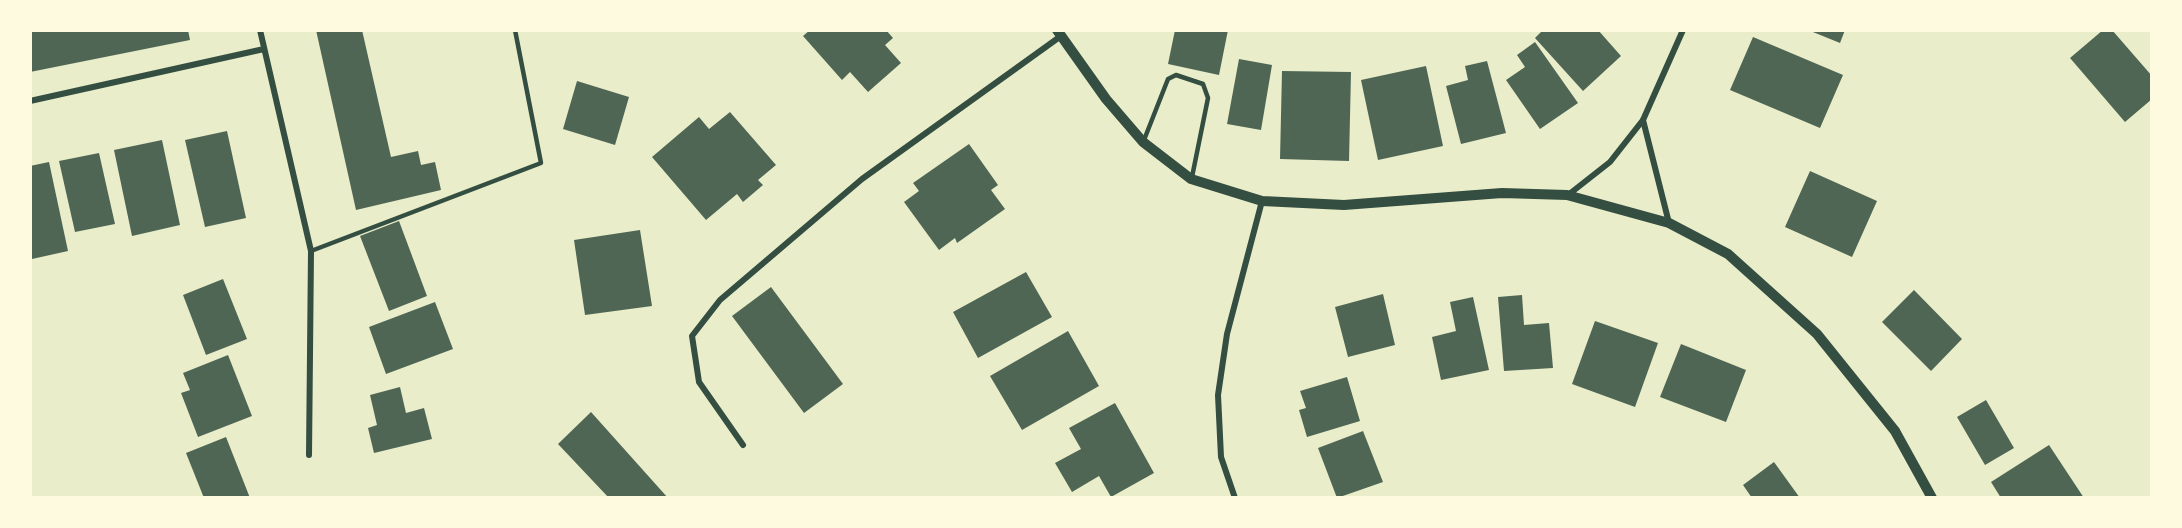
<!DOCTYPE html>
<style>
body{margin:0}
#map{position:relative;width:2182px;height:528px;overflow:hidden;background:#e9edc9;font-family:Karla,sans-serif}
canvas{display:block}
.frame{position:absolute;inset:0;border:32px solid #fefae0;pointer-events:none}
</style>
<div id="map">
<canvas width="2182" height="528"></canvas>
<div class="frame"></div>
</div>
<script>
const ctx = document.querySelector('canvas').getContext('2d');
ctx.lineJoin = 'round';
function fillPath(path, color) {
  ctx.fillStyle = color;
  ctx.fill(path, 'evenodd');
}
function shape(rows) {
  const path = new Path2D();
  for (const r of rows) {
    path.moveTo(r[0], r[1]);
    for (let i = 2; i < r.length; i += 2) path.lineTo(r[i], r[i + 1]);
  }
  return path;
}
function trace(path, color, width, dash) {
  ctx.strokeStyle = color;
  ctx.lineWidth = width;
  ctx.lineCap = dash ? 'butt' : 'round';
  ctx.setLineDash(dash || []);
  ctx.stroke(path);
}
const building = shape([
 [30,30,188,30,190,40,30,72],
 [316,30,362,30,391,157,418,151,421,165,435,162,441,190,356,210],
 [810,30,886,30,893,38,885,45,901,63,868,92,850,72,842,80,803,36],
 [1175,30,1228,30,1219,75,1168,64],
 [1543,30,1598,30,1621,56,1583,91,1535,38],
 [1808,30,1845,30,1840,43],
 [2103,30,2112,30,2152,76,2152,99,2125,122,2070,58],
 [1753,37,1843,75,1820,128,1730,90],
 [1535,42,1578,103,1540,129,1506,80,1525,67,1517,55],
 [1239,59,1272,65,1261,130,1227,124],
 [1487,61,1506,133,1461,144,1446,86,1468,80,1465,66],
 [1426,66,1443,146,1378,160,1361,80],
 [1282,71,1351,72,1349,161,1280,159],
 [577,81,629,97,615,145,563,129],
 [730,112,776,165,758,180,763,185,743,202,737,194,706,220,652,157,699,117,709,129],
 [227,131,246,218,205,227,185,140],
 [162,140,180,225,132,236,114,150],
 [969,144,998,185,991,190,1005,209,957,243,955,238,939,250,904,202,919,191,913,183],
 [99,153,115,224,75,232,59,161],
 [49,162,68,251,32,259,30,251,30,166],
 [1810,171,1877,201,1852,257,1785,227],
 [399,221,427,296,389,311,360,236],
 [640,230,652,306,585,315,574,240],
 [1026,272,1052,317,978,358,953,312],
 [223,279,247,339,206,355,183,295],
 [771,287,843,384,804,413,732,316],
 [1914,290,1962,339,1931,371,1882,322],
 [1383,294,1395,345,1348,357,1335,307],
 [1522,295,1524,325,1549,323,1553,368,1504,371,1498,297],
 [1473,297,1489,370,1441,380,1432,337,1456,331,1450,302],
 [435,302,453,349,386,374,369,327],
 [1595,321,1658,343,1635,407,1572,384],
 [1068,331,1099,386,1022,430,990,376],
 [1681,344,1746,370,1726,422,1660,397],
 [228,355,252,416,198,437,181,393,190,390,183,373],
 [1347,377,1360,421,1307,437,1299,410,1306,408,1300,391],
 [400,387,406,413,424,408,432,439,374,453,368,428,377,425,370,395],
 [1986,400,2014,448,1985,465,1957,417],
 [1115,403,1154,473,1111,497,1099,476,1072,492,1055,463,1081,449,1069,428],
 [591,412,668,498,609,498,558,444],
 [1363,431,1383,482,1337,498,1318,448],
 [226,437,250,498,204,498,186,453],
 [2049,445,2084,498,2001,498,1991,482],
 [1774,462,1800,498,1752,498,1743,485]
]);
const service = shape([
 [1144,140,1168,79,1176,75,1203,84,1208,98,1192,177],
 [311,251,541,163,515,30]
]);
const minor = shape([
 [260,30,311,251,309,455],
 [30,101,264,49],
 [1643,120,1669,223],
 [1568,195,1610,162,1643,120,1683,30],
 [743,445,699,382,692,336,720,300,862,179,1061,36],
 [1235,498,1221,457,1218,395,1227,334,1262,201]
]);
const tertiary = shape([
 [1057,30,1106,99,1143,142,1191,179,1262,201,1344,205,1502,193,1567,195,1669,223,1728,254,1817,334,1895,431,1932,498]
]);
fillPath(building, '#4f6655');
trace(service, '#344e41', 4.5);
trace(minor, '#344e41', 6);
trace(tertiary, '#344e41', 10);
</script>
